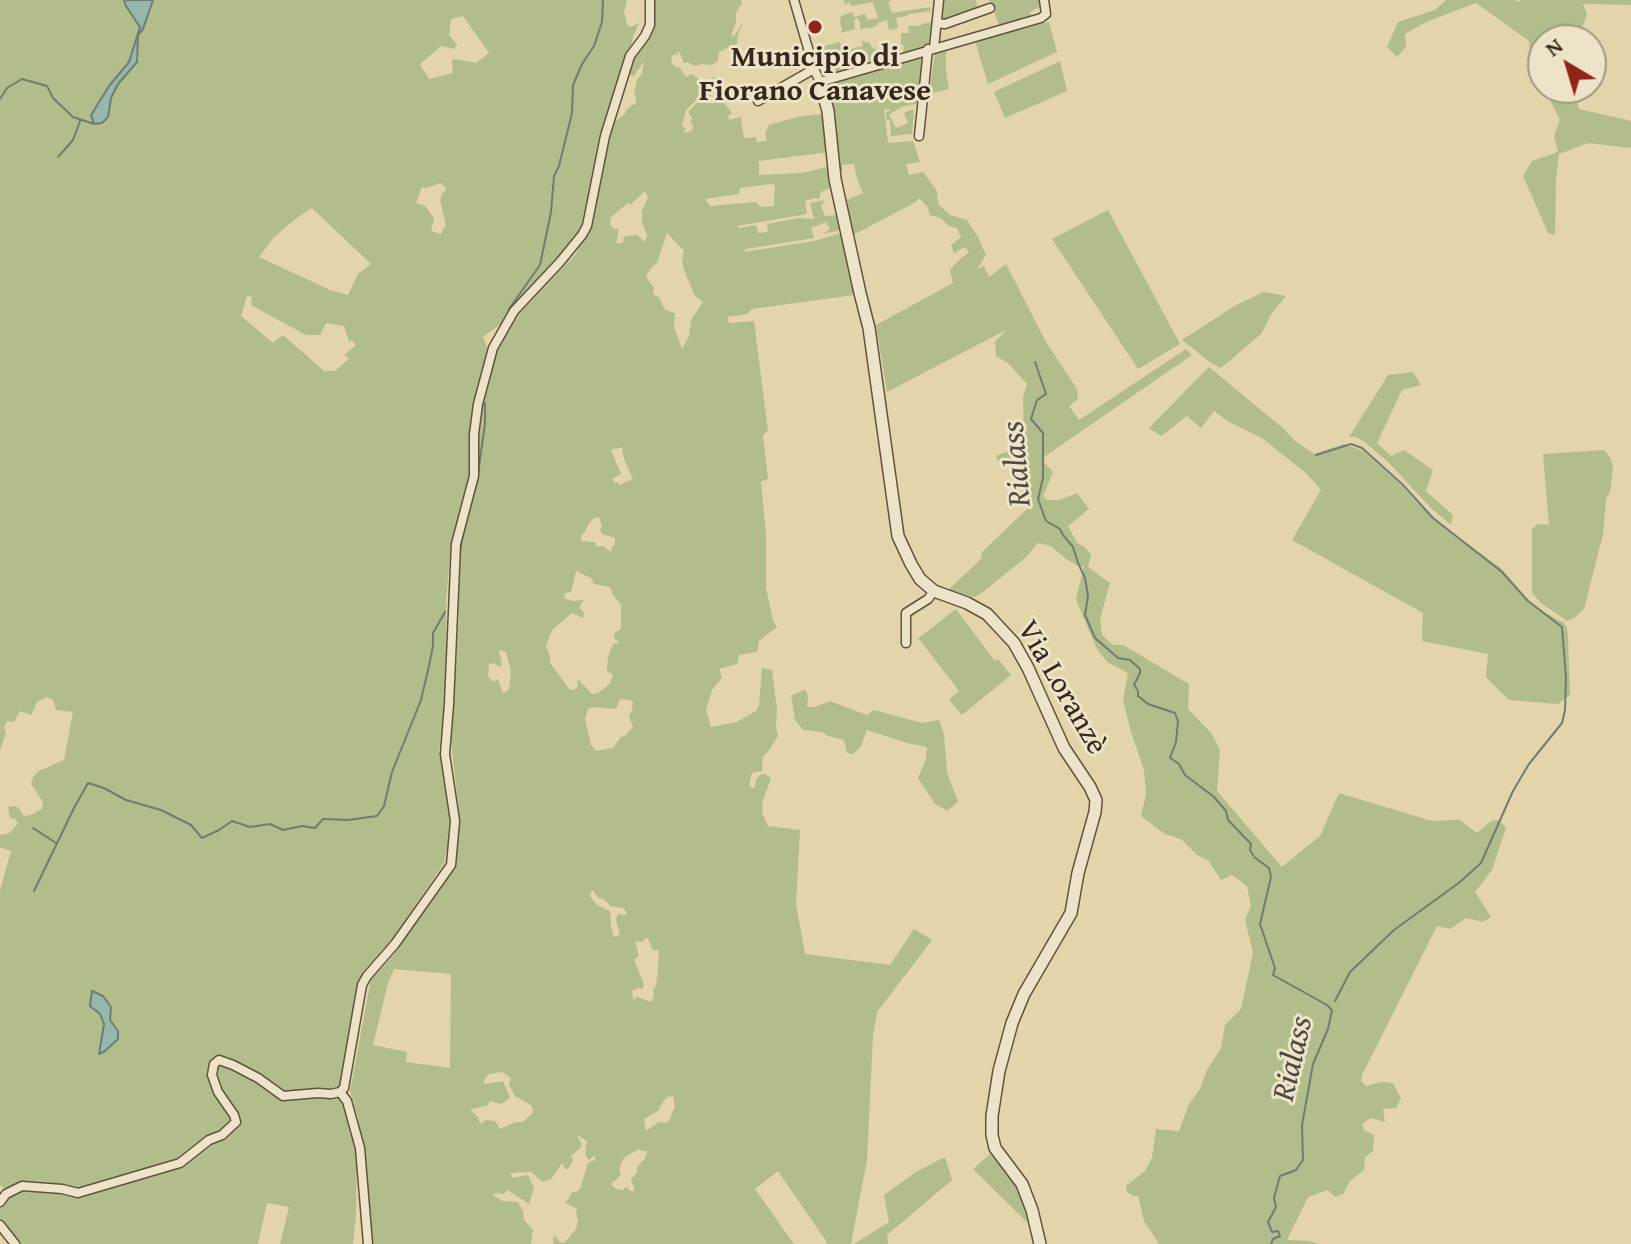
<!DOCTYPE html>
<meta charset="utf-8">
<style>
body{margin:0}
#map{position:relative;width:1631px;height:1244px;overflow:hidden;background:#e4d4aa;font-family:"Gentium Book Plus",serif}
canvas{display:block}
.north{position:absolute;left:1527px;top:24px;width:80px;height:80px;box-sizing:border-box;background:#ede3c8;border:2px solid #a39883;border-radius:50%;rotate:322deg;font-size:22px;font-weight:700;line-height:32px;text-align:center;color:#35271b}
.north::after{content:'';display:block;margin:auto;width:28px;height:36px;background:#8f2418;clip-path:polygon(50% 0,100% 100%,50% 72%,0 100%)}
</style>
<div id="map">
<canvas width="1631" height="1244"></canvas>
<div class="north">N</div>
</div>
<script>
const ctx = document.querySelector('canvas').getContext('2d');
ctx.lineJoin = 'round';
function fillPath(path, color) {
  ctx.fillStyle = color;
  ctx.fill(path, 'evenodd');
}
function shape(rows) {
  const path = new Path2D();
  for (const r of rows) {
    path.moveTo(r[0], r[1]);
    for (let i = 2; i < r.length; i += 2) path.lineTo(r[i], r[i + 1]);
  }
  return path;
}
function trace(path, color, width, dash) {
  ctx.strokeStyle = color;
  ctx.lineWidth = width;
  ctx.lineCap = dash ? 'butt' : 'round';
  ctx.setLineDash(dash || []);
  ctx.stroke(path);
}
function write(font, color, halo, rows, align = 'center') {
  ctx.font = font + ' "Gentium Book Plus",serif';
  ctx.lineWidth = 6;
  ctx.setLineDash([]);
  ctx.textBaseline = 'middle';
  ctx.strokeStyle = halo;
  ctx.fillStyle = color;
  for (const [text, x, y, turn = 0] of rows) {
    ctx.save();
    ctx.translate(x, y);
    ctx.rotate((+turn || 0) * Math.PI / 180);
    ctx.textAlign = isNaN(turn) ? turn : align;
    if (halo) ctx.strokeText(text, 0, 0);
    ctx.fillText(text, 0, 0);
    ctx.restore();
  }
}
const green = shape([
 [0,0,125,0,126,6,140,26,129,62,109,86,98,105,108,117,111,98,118,84,137,62,138,35,143,29,153,0,627,0,624,12,627,25,631,27,639,23,633,37,631,49,622,68,599,140,589,189,585,219,575,238,502,323,483,337,487,347,485,364,468,478,451,544,446,601,447,686,439,750,450,803,448,844,444,863,384,951,365,970,358,984,340,1085,357,1151,356,1216,353,1244,280,1244,289,1207,267,1203,258,1244,19,1244,0,1222,0,1205,12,1194,0,1185,0,890,11,851,0,847,0,835,10,833,18,823,15,819,10,818,8,807,14,806,18,807,24,816,31,815,42,809,43,802,31,784,33,777,39,771,64,760,73,712,56,710,53,700,46,697,37,702,31,715,20,711,14,722,7,721,4,728,6,733,0,750],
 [463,16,489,53,476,63,456,59,452,60,453,73,429,79,420,64,441,46,454,49,457,45,449,35,451,19],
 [441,183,447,189,442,194,440,200,446,225,441,234,431,231,434,218,425,206,416,203,422,187,426,188],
 [312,208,371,264,358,274,348,295,330,290,259,257,274,237,298,217],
 [247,296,252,297,251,305,306,335,320,335,326,323,344,326,349,342,352,340,356,345,344,355,349,359,335,371,324,371,283,335,273,343,241,316],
 [651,0,741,0,742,3,736,13,736,23,731,35,734,36,743,23,737,37,737,44,719,52,718,61,712,65,703,64,694,66,688,62,684,63,680,53,677,51,678,56,675,54,672,56,671,63,676,67,679,67,686,77,691,74,701,80,710,79,715,77,717,81,704,85,696,100,686,110,682,125,686,129,683,133,692,131,693,125,690,122,692,118,688,112,712,88,713,93,706,100,707,102,713,104,719,98,723,101,732,113,728,116,729,120,742,117,741,120,744,138,756,137,757,142,767,141,765,133,769,125,801,116,825,114,829,152,759,161,759,175,802,173,827,167,831,187,821,192,819,199,815,198,805,201,807,214,737,226,739,228,756,225,758,233,768,232,767,224,798,218,814,219,810,203,825,200,821,206,825,216,838,215,841,230,823,234,830,229,826,222,811,228,814,238,746,249,744,252,814,241,842,233,854,295,752,309,747,314,728,317,729,323,754,321,768,431,763,435,768,479,761,482,766,534,766,588,773,621,777,627,759,641,757,652,739,655,737,664,719,669,722,678,712,690,706,710,711,727,737,722,756,711,759,705,762,668,772,670,777,710,776,727,778,736,767,753,763,756,762,771,752,773,749,785,751,788,755,787,756,780,760,775,765,774,771,778,763,800,762,813,768,826,800,830,796,904,805,954,890,965,914,929,932,940,877,1012,873,1036,867,1160,851,1244,828,1244,778,1171,755,1189,794,1244,553,1244,554,1235,561,1243,565,1242,576,1229,578,1222,576,1213,577,1209,564,1202,568,1200,572,1192,576,1192,580,1189,588,1163,595,1160,595,1155,589,1160,585,1155,587,1141,577,1135,581,1143,581,1147,571,1156,573,1160,570,1166,566,1170,562,1163,551,1179,543,1182,531,1172,510,1173,513,1178,528,1175,534,1188,529,1204,508,1190,504,1194,495,1193,493,1195,502,1201,518,1202,523,1211,524,1220,533,1230,531,1244,362,1244,369,1207,366,1162,358,1117,350,1091,371,979,391,958,456,864,460,820,451,741,459,615,455,580,458,545,476,474,479,410,501,340,520,313,576,254,590,223,602,159,612,124,624,115,628,108,636,103,636,98,634,94,637,80,642,73,644,61,634,76,628,75,631,64,650,37,654,10],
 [770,184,775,185,774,206,761,207,756,202,710,206,705,199,739,194,740,188],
 [645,191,648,197,642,211,642,222,647,235,645,242,637,235,627,236,624,237,623,243,616,243,619,229,614,229,610,224,611,217,628,203,630,205],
 [667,233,684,251,682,262,685,273,695,296,703,302,691,320,689,336,682,349,674,327,675,313,665,310,659,297,653,294,654,288,646,277,651,268,657,263],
 [622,447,624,459,633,479,619,485,617,482,615,483,612,479,621,474,611,450],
 [599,517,602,526,600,530,602,534,615,538,615,544,612,547,611,552,603,546,596,547,595,542,581,541,581,536,586,530,588,525,593,519],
 [576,571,591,578,594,584,610,587,613,595,621,605,621,626,620,630,615,632,614,637,619,643,613,644,608,656,607,671,613,675,610,684,598,693,592,694,578,679,577,689,570,690,550,663,550,656,546,646,552,630,572,613,583,618,584,613,579,607,584,600,572,601,564,598,565,593,571,592],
 [499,650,506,652,511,672,509,689,503,694,498,679,493,682,488,676,489,664,494,663,499,667,502,665],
 [620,699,633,701,632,710,629,716,633,727,625,736,621,737,613,748,596,751,591,745,585,719,588,709,594,707,616,709],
 [592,890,599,898,605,900,610,906,623,908,627,913,625,915,618,914,616,920,620,935,614,937,611,926,610,911,597,905,590,896],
 [647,937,653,950,659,950,658,969,656,985,653,990,654,994,652,1002,637,997,633,1000,632,991,638,988,642,989,644,984,634,960,639,956,635,941,642,942],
 [394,969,451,974,450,1068,406,1062,407,1052,373,1045,388,983],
 [502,1072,511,1078,509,1085,515,1096,531,1105,533,1109,532,1114,523,1122,516,1122,500,1129,495,1121,486,1120,480,1124,478,1117,470,1110,488,1105,490,1101,501,1104,510,1098,503,1081,485,1084,483,1081,489,1074],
 [673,1096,675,1106,669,1121,666,1123,659,1122,646,1131,644,1119,659,1110,660,1106,667,1097],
 [639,1149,642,1151,647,1151,646,1157,637,1167,637,1172,631,1180,635,1191,630,1191,627,1187,622,1190,616,1189,611,1184,621,1175,619,1170,622,1161,626,1156],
 [844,0,892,0,888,2,892,13,930,7,931,11,908,14,907,16,896,18,898,28,889,30,887,20,878,23,878,25,871,28,860,29,860,22,857,18,854,20,855,29,840,33,842,30,840,23,841,16,852,12,854,17,865,14,868,20,878,18,873,2,852,6,850,3,845,4],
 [944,0,976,0,978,10,942,21],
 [989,0,1041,0,1043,5,1030,12,1031,16,999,25],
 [1446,0,1514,0,1518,2,1521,0,1631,0,1631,5,1583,4,1587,14,1578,40,1543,40,1543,86,1530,58,1529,41,1476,3,1426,22,1405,34,1406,47,1397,57,1387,47,1398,22,1435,10],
 [932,22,928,46,903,52,904,46,901,44,901,33,909,33,908,26,920,26,922,24],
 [1049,22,1057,52,988,84,975,41],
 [862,41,870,43,872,48,878,50,881,60,853,67,847,50,863,46],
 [840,42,848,69,821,77,819,72,828,69,823,57,814,60,810,50],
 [946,51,946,70,949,89,929,94,935,54],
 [923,57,925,58,921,103,901,107,889,115,896,128,908,123,904,113,914,109,912,134,891,136,890,120,886,119,886,112,892,110,884,109,888,143,913,141,920,162,906,164,909,175,923,172,937,191,938,204,950,215,967,220,978,237,986,255,977,269,984,266,989,277,1006,264,1046,342,1077,389,1078,399,1069,406,1079,420,1186,349,1192,355,1041,459,1053,472,1043,496,1047,500,1059,500,1077,493,1089,509,1068,526,1077,543,1085,547,1091,555,1088,567,1110,583,1100,619,1102,635,1113,645,1123,645,1189,684,1188,709,1211,733,1220,750,1217,791,1282,867,1320,836,1339,793,1432,821,1460,820,1477,833,1491,821,1499,820,1506,828,1492,870,1475,892,1491,917,1483,922,1466,918,1450,929,1437,926,1362,1075,1361,1081,1366,1086,1382,1082,1393,1083,1401,1098,1396,1108,1383,1109,1385,1122,1371,1118,1362,1124,1364,1130,1374,1135,1373,1151,1365,1157,1364,1170,1350,1181,1343,1194,1335,1197,1328,1190,1308,1197,1287,1240,1310,1241,1319,1244,1159,1244,1144,1221,1138,1196,1133,1196,1127,1192,1126,1186,1145,1171,1152,1158,1156,1129,1179,1131,1189,1104,1200,1089,1207,1070,1221,1048,1225,1025,1241,1009,1253,953,1245,920,1251,906,1247,886,1232,875,1221,880,1208,860,1197,855,1181,839,1165,834,1141,816,1146,794,1144,770,1131,732,1123,700,1128,673,1107,662,1097,649,1088,628,1076,599,1084,567,1080,567,1066,559,1051,546,1038,543,1025,558,983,592,974,597,948,590,981,559,982,552,1027,509,1028,506,1019,504,1018,493,1026,489,1016,480,1011,460,999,463,996,456,1013,449,1009,438,1011,434,1024,436,1023,397,1027,384,1008,363,996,356,995,342,1006,330,887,392,876,325,953,283,950,270,959,260,969,252,965,247,954,253,951,245,961,237,957,228,949,226,940,218,930,215,927,206,919,198,916,202,853,235,847,200,863,193,857,179,854,164,842,165,843,170,838,171,823,84],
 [1060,61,1067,91,1005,118,994,92],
 [1544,88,1573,88,1579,109,1631,121,1631,148,1588,143,1559,154,1556,180,1555,235,1548,233,1523,176,1532,161,1558,152,1554,136,1560,120],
 [1108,210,1180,344,1138,369,1052,239],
 [1264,292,1286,296,1272,313,1261,334,1221,368,1211,363,1182,340,1236,305],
 [1209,367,1284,429,1295,441,1314,454,1344,444,1363,451,1399,483,1417,503,1450,531,1501,568,1533,606,1564,623,1567,628,1568,637,1570,695,1558,704,1509,700,1486,677,1488,654,1422,641,1423,613,1292,540,1321,490,1307,474,1262,438,1229,422,1214,411,1201,428,1187,416,1161,436,1149,428],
 [1413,372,1421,385,1402,390,1377,443,1391,456,1404,450,1433,470,1426,491,1453,515,1451,525,1432,509,1389,463,1365,442,1356,437,1349,437,1388,375],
 [1604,450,1611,459,1613,468,1610,492,1606,499,1603,534,1584,609,1574,618,1567,621,1541,603,1532,593,1532,529,1538,524,1549,525,1543,454],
 [956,609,995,661,998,659,1011,675,962,715,949,700,959,691,919,639,916,640],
 [805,689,808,696,807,707,815,707,830,701,867,715,874,710,922,723,939,720,944,734,947,773,958,802,947,811,935,804,918,778,926,759,927,747,907,743,867,730,861,746,853,754,847,753,844,740,828,736,823,732,803,730,795,720,791,695,796,694],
 [990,1154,1021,1191,1034,1229,973,1169],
 [945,1157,952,1180,887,1235,888,1244,854,1244,889,1222,884,1195,916,1172]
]);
const water = shape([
 [124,0,153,0,143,29,138,35,137,62,118,84,111,98,108,117,102,123,94,124,91,115,109,86,129,62,140,27,126,6,124,0],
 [92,991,103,996,111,1007,110,1020,118,1031,118,1039,105,1051,99,1054,104,1024,100,1014,90,1006,92,991]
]);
const stream = shape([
 [0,99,7,88,22,79,47,86,53,98,73,117,94,124],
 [58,157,73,140,80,121],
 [510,311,509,309,540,265,551,212,554,176,559,166,572,113,573,85,582,64,594,46,602,22,603,0],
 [1035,362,1046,394,1037,400,1031,419,1043,433,1043,478,1038,499,1046,521,1060,529,1063,535,1073,547,1078,563,1085,578,1088,596,1085,615,1095,638,1118,658,1130,660,1140,669,1140,673,1134,685,1138,691,1138,696,1148,704,1175,713,1178,721,1176,742,1170,758,1179,764,1185,775,1214,797,1226,811,1228,820,1251,844,1250,850,1253,855],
 [1316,455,1351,444,1362,448,1402,484,1433,518,1502,572,1528,601,1562,627,1566,678,1565,710,1562,723,1529,764,1513,791,1481,863,1460,882,1394,930,1350,972,1335,1001],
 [478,473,485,424,485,403],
 [459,555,464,530],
 [33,828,56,843],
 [1254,857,1269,868,1271,877,1260,924,1275,968,1273,975,1327,1005,1332,1010,1328,1029,1313,1064,1302,1125,1303,1160,1296,1170,1280,1176,1274,1198,1276,1207,1268,1222,1272,1232,1278,1231,1280,1236,1273,1239,1271,1244],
 [34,891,74,808,88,783,104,788,126,800,161,810,191,825,202,838,219,830,232,821,250,827,270,824,283,830,302,826,315,828,323,819,348,820,377,816,384,806,392,772,421,700,429,666,433,646,433,633,445,612]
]);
const minor = shape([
 [794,0,814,69,820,82,1041,18,1046,14,1044,0],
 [937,23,945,24,990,8],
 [934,48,939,0],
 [758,101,814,69],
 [919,136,928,49],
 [906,643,906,613,928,599,934,591],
 [340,1092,344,1088,362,985,367,976,395,944,451,865,455,821,445,754,449,704,456,544,474,476,474,434,478,404,493,348,514,311,560,262,582,235,587,226,605,136,630,56,645,36,650,25,650,0],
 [340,1092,347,1101,360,1148,368,1244],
 [0,1202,6,1194,22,1186,62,1189,78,1193,180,1163,209,1140,222,1135,236,1122,234,1115,218,1092,212,1075,214,1064,219,1060,233,1065,258,1078,283,1096,318,1093,331,1094,340,1092],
 [0,1225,15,1244]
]);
const tertiary = shape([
 [820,82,828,111,835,179,860,293,869,328,898,536,911,564,920,579,934,591,967,603,987,614,1014,643,1028,668,1064,748,1090,787,1096,800,1095,812,1078,873,1071,913,1024,994,1012,1023,999,1071,992,1116,992,1135,995,1148,1022,1184,1032,1210,1040,1244]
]);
const markers = [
 [815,27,8,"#8f2418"]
];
const poiNames = [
 ["Municipio di",815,58],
 ["Fiorano Canavese",815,92]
];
const streetNames = [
 ["Via Loranzè",1061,688,60]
];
const waterNames = [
 ["Rialass",1018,464,-95],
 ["Rialass",1294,1059,-77]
];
fillPath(green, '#b1bd8a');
fillPath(water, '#96b7ae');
trace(water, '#6f7d73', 2);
trace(stream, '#6f7d73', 2);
trace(minor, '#61523f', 11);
trace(tertiary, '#61523f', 14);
trace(minor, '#ede3c8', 8);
trace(tertiary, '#ede3c8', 11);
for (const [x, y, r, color] of markers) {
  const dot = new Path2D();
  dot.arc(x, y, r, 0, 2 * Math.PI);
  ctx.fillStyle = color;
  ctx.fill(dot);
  trace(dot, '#ede3c8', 3);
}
write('bold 30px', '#35271b', '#ede3c8', poiNames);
write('30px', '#35271b', '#ede3c8', streetNames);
write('italic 32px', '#4d4b40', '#ede3c8', waterNames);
</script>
